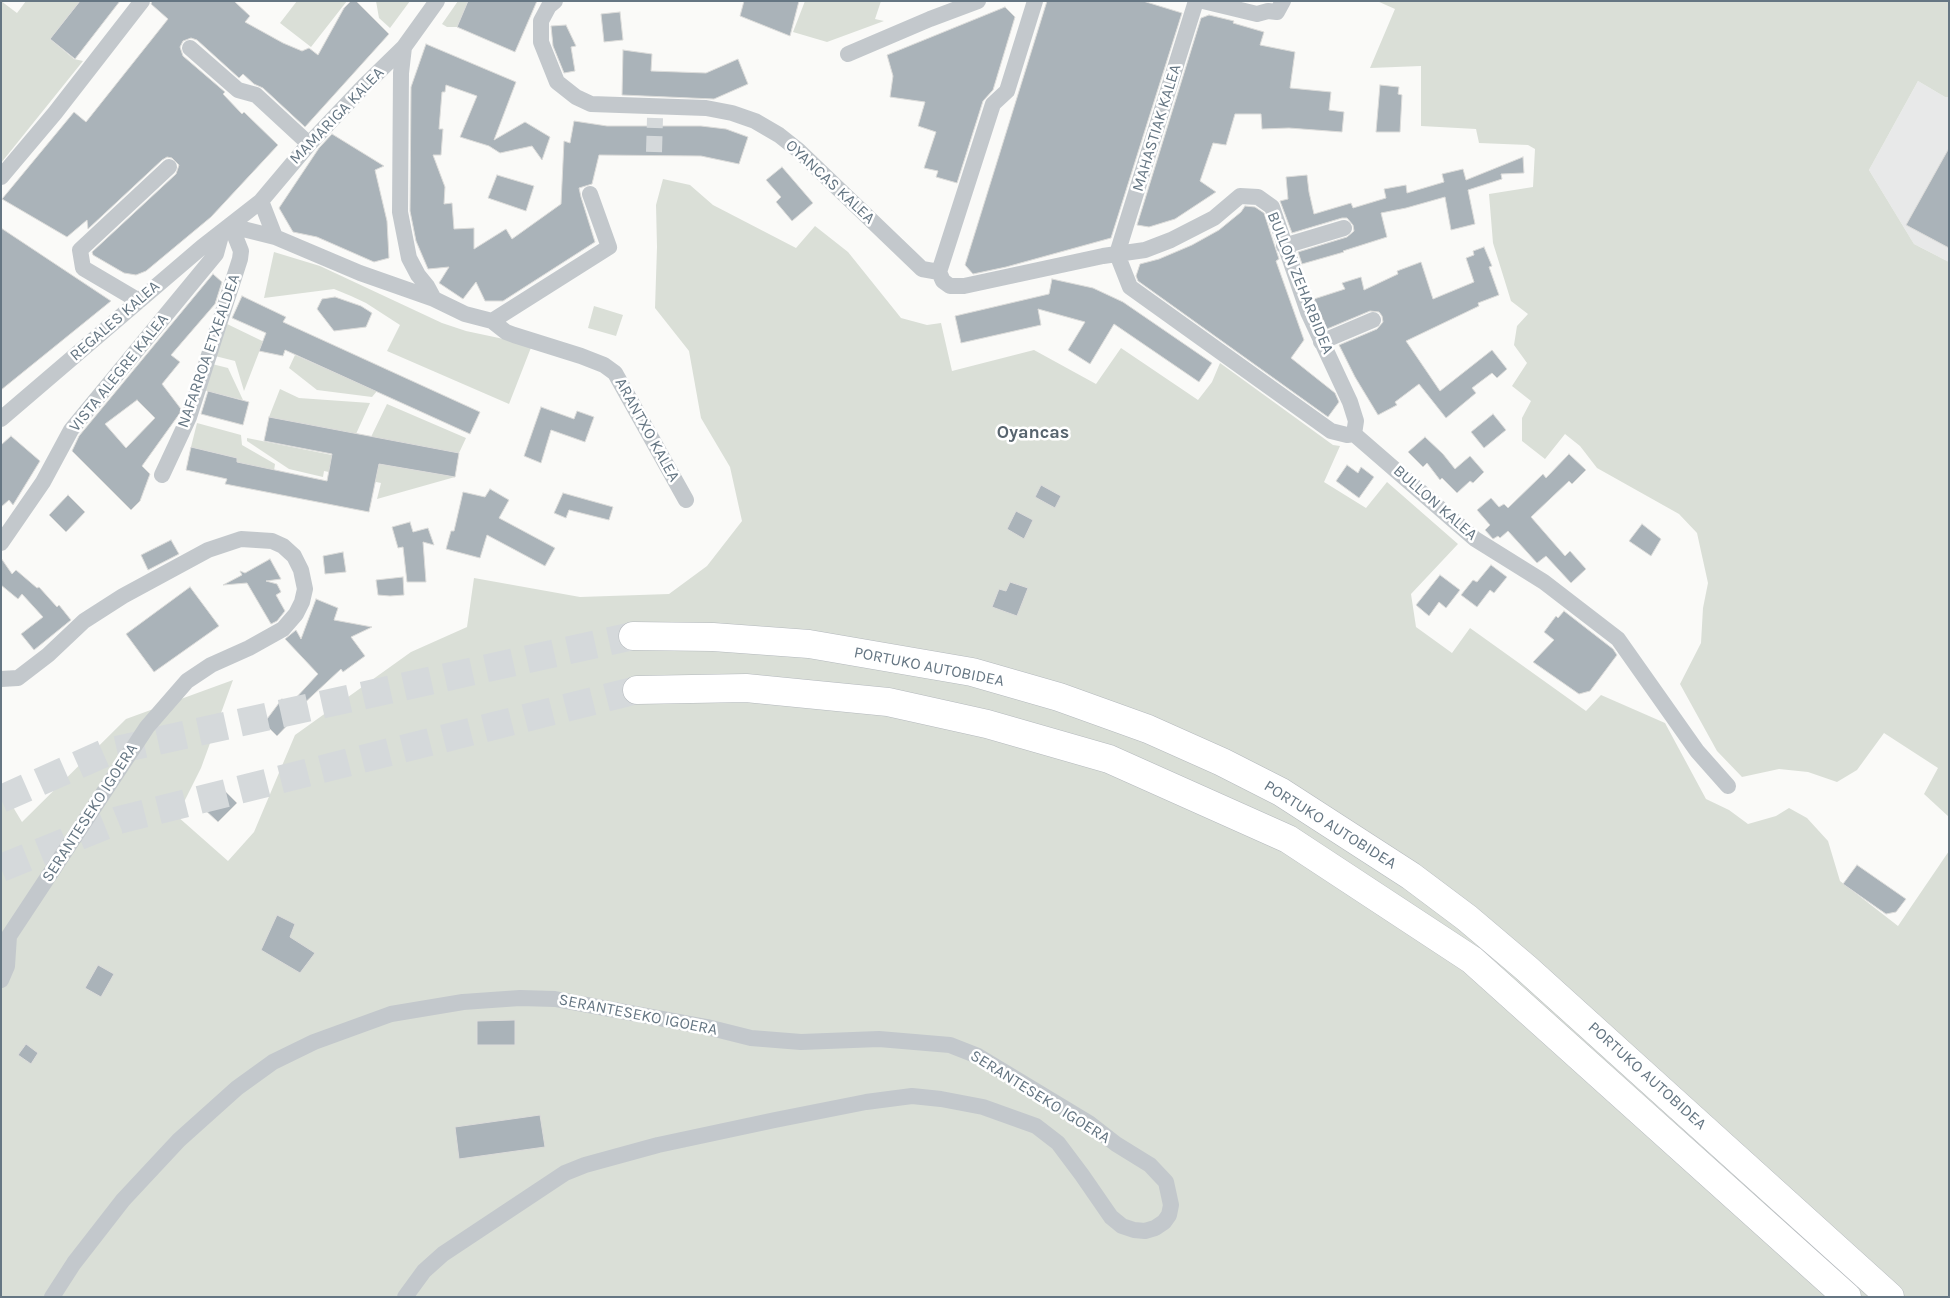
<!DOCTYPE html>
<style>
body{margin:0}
#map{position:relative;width:1950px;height:1298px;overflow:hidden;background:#fafaf8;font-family:Karla,sans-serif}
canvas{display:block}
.frame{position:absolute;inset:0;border:2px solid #657683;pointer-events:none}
</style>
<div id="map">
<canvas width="1950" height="1298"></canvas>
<div class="frame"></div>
</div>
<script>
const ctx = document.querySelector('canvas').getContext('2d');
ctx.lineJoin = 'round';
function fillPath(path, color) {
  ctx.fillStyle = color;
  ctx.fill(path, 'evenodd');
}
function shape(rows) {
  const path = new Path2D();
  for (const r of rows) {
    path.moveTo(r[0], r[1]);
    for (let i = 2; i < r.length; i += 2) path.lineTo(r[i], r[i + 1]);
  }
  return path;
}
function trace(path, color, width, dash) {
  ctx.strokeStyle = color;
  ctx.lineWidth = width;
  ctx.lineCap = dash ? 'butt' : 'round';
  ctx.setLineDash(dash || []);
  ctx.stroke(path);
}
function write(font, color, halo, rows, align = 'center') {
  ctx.font = font + ' Karla,sans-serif';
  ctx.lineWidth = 5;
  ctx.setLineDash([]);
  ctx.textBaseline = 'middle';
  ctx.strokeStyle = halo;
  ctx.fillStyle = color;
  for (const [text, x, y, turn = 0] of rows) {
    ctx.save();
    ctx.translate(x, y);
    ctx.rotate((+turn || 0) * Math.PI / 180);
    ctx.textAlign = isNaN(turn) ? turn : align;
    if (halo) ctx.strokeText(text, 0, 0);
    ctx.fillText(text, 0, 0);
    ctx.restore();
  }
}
const built = shape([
 [1918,81,1945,97,1949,97,1949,262,1914,244,1869,170]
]);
const green = shape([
 [1,1,17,13,26,1,80,1,50,39,74,59,83,61,1,163],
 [297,1,347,1,311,47,280,23],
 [376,1,410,1,390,28,379,18],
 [458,1,468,1,457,27,447,27,442,24],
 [805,1,881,1,875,19,884,21,827,42,793,32],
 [1377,1,1949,1,1949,97,1945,97,1918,81,1869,170,1914,244,1949,262,1949,817,1924,794,1938,768,1884,733,1857,770,1837,782,1808,772,1779,769,1742,777,1717,751,1680,684,1701,643,1703,608,1708,583,1697,533,1679,514,1597,468,1580,446,1565,434,1545,459,1522,441,1522,418,1531,401,1512,386,1527,363,1514,345,1517,326,1528,314,1511,301,1493,243,1489,194,1533,187,1535,149,1528,145,1479,143,1476,129,1421,126,1421,66,1370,68,1395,9],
 [663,179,690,185,713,205,796,248,815,226,848,252,901,318,927,325,941,323,952,371,1034,350,1096,384,1121,348,1198,400,1212,382,1220,363,1333,445,1340,446,1324,482,1366,508,1387,482,1458,544,1411,594,1416,627,1452,653,1470,628,1586,711,1601,695,1665,723,1706,799,1729,810,1748,824,1776,816,1789,808,1807,818,1828,841,1840,881,1898,926,1949,851,1949,1297,1,1297,1,787,22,822,126,719,233,680,201,768,177,816,228,861,254,832,295,735,411,652,467,627,474,578,580,597,669,594,707,566,742,521,730,467,701,418,689,351,655,308,657,247,656,205],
 [274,252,320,266,442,323,466,331,532,345,509,404,387,351,400,325,366,303,351,296,334,289,264,298],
 [594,306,623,315,616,336,588,328],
 [225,323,285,352,283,355,261,347,244,391,235,361,215,356],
 [295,355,377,391,372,397,317,390,289,368],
 [212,364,228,368,243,400,203,390],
 [280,389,299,398,370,403,356,434,269,417],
 [387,404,466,438,459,453,371,437],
 [197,423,241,435,242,445,275,464,274,471,237,462,237,458,191,447],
 [247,438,367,462,455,477,377,499,381,483,324,471,323,477,289,469,247,441]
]);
const building = shape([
 [80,1,120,1,75,59,50,39,80,1],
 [152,1,234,1,250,16,245,22,283,43,302,51,309,48,318,55,344,8,351,1,356,1,389,34,305,127,263,88,254,84,243,74,239,78,197,40,191,38,183,41,180,47,183,56,225,92,223,94,242,114,244,112,278,145,211,217,146,271,136,275,124,273,93,255,92,252,176,174,179,165,172,158,167,157,162,160,88,229,87,220,67,237,2,199,74,112,86,122,168,19,151,4,152,1],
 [468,1,537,1,515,52,457,27,468,1],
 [744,1,799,1,790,36,740,16,744,1],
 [1047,1,1143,1,1182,13,1111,238,1006,267,973,274,965,265,1047,1],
 [1005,7,1015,17,993,90,983,101,957,183,936,177,938,171,924,168,936,132,918,126,925,102,890,97,893,76,887,55,1005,7],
 [620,12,623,40,604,42,601,14,620,12],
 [1209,15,1234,21,1233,23,1264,32,1260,45,1295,52,1290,88,1331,92,1329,110,1344,112,1342,132,1289,128,1262,129,1261,114,1235,114,1226,145,1213,143,1200,181,1216,192,1175,219,1149,227,1137,225,1201,18,1209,15],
 [566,25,576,46,571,47,575,71,564,73,553,46,551,26,566,25],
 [426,44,516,82,494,140,525,122,550,137,542,160,532,146,500,153,489,146,460,137,477,96,446,85,445,92,442,92,439,129,443,129,441,155,433,155,445,187,444,204,452,203,454,229,474,228,474,249,506,229,512,239,561,204,564,141,570,143,574,121,607,126,701,126,726,129,748,137,739,164,701,156,599,155,592,184,579,188,581,197,595,242,503,301,485,301,476,282,463,299,439,283,449,267,428,269,416,241,410,211,411,87,426,44],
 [623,50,652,54,651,71,706,73,738,59,748,84,714,99,622,95,623,50],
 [1380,85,1399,87,1398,94,1402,95,1400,132,1376,132,1380,85],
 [332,134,384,166,375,170,387,221,389,258,374,262,317,237,293,232,279,208,319,148,332,134],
 [1949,148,1949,248,1906,225,1949,148],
 [1523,157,1524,173,1501,174,1502,179,1468,190,1475,224,1451,230,1445,197,1406,208,1381,213,1387,237,1343,251,1344,252,1302,264,1298,252,1347,237,1354,231,1353,225,1347,218,1342,218,1292,233,1280,201,1288,199,1286,177,1307,175,1309,192,1314,214,1351,203,1353,208,1386,198,1384,189,1406,185,1407,193,1444,182,1442,174,1463,169,1466,180,1523,157],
 [782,167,813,203,792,221,776,202,781,197,766,180,782,167],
 [497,175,534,186,526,211,488,198,497,175],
 [1245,206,1255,207,1264,213,1279,259,1276,261,1304,340,1291,358,1335,393,1339,402,1328,417,1138,281,1136,276,1140,264,1159,259,1192,245,1219,230,1241,212,1245,206],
 [1,228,111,301,1,390,1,228],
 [1484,247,1492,266,1489,267,1499,295,1478,303,1479,306,1406,341,1440,391,1492,350,1507,369,1497,378,1492,373,1472,388,1476,393,1446,418,1419,384,1395,402,1397,405,1378,415,1355,377,1339,345,1377,329,1383,322,1382,316,1379,312,1370,311,1327,329,1314,299,1345,289,1342,283,1361,277,1364,290,1398,274,1397,271,1421,262,1433,299,1474,282,1466,258,1474,255,1473,251,1484,247],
 [213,274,222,282,215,304,171,355,180,362,162,384,181,409,180,413,142,466,150,474,140,501,131,510,72,451,79,436,213,274],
 [137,400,155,418,126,448,105,424,137,400],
 [1052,279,1093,288,1123,302,1212,363,1199,382,1114,324,1090,364,1068,350,1085,322,1038,309,1041,325,961,343,955,316,1049,294,1052,279],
 [242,296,286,317,283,322,480,412,470,434,285,350,283,356,259,351,266,333,232,318,242,296],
 [335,297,361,306,372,313,366,327,334,331,317,309,322,299,335,297],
 [208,391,249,402,243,425,201,414,208,391],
 [541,407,574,419,577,411,594,417,585,442,551,430,541,463,524,456,541,407],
 [1493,414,1506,430,1484,448,1471,432,1493,414],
 [269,417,459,453,455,477,379,464,369,512,225,484,227,479,186,470,191,447,237,458,237,462,327,481,332,454,264,441,269,417],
 [11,436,40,461,13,505,9,500,1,507,1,445,11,436],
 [1425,437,1443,454,1455,469,1470,456,1484,472,1473,483,1470,481,1457,493,1442,478,1440,480,1427,463,1423,467,1408,452,1425,437],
 [1569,454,1586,470,1572,484,1569,481,1531,517,1565,556,1570,551,1586,569,1571,583,1546,556,1537,563,1508,531,1500,538,1498,536,1493,539,1485,530,1490,525,1477,510,1491,498,1499,507,1504,504,1508,508,1543,474,1546,478,1569,454],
 [1347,465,1358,473,1361,467,1374,477,1359,498,1336,481,1347,465],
 [1041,485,1061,496,1055,508,1035,497,1041,485],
 [490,489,509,500,499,518,555,548,545,566,487,535,480,558,446,549,451,531,454,531,463,492,485,497,490,489],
 [563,493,613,507,609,520,569,510,566,518,554,513,563,493],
 [68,495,85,512,66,532,49,515,68,495],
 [1016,511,1033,520,1024,539,1007,529,1016,511],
 [410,522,413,532,428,528,434,545,423,542,426,582,407,582,403,547,398,548,392,527,410,522],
 [1642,524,1661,539,1651,556,1629,541,1642,524],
 [171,540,179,554,148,570,141,555,171,540],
 [343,552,346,572,325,574,323,556,343,552],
 [1,558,12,574,16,570,37,588,39,587,57,607,59,605,71,620,34,650,21,634,43,617,22,594,18,599,1,585,1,558],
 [270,559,281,579,266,581,277,584,281,592,276,595,285,611,277,621,271,624,247,583,223,585,242,575,240,571,245,573,270,559],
 [1491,565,1507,577,1494,593,1490,590,1477,607,1461,595,1473,580,1477,582,1491,565],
 [1440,575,1460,590,1446,608,1439,602,1429,616,1416,605,1440,575],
 [403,577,404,595,390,596,378,595,376,580,403,577],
 [1010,582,1028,588,1017,616,992,607,999,589,1006,591,1010,582],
 [190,587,219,626,154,672,126,634,190,587],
 [316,599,338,608,334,620,372,627,351,637,365,656,343,672,341,669,299,708,293,701,318,674,285,639,296,630,301,639,316,599],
 [1564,611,1613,649,1617,655,1590,691,1579,694,1533,662,1554,640,1544,632,1556,616,1558,618,1564,611],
 [282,699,298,714,277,736,264,723,282,699],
 [223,789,237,803,218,822,204,809,223,789],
 [1857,865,1906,899,1896,912,1886,914,1843,884,1857,865],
 [277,915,295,924,290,937,315,953,300,973,261,950,277,915],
 [98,965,114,974,101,997,85,988,98,965],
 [515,1020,515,1045,477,1045,477,1021,515,1020],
 [26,1044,38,1053,31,1064,18,1055,26,1044],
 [540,1115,545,1147,459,1159,455,1127,540,1115]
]);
const streetTunnel = shape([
 [654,152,655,118]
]);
const highwayTunnel = shape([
 [1,799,107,752,633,636],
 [1,868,119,820,637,690]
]);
const street = shape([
 [555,1,549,6,541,21,541,42,557,82,576,97,591,104,706,108,732,113,755,121,779,135,798,150,922,269,939,272],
 [1203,1,1257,14,1268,11,1277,12,1283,1],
 [404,47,401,73,400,212,409,258,418,275,427,286,434,299],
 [190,48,238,90,256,95,309,144],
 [848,54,930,19,978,1],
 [1,177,55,113,142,1],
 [261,201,275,237],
 [231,226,275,237,360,273,434,299,465,314,492,321,609,247,590,194],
 [1284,246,1344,228],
 [1117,254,1130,287,1331,431,1347,435,1354,434,1475,539,1544,582,1618,639,1697,751,1728,786],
 [1117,254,1196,1],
 [939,272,943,281,950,286,964,286,1103,256,1145,250,1171,240,1214,218,1240,196,1258,197,1272,207,1308,312,1350,402,1356,421,1354,434],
 [939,272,993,104,1007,91,1035,1],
 [139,301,83,268,80,250,169,167],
 [492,321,506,332,514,335,581,356,604,365,615,373,686,500],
 [1321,342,1373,320],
 [1,419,202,247,261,201,309,144,364,86,404,47,437,1],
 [162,475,189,417,240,259,241,251,231,226],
 [1,543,43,482,71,430,216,254,222,232],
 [1,679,18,678,48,655,84,621,123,596,208,550,241,539,272,541,283,546,294,556,301,570,305,589,302,602,296,614,283,629,249,648,211,665,187,681,147,727,9,936,7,966,1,980],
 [52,1297,74,1263,123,1200,179,1140,237,1088,273,1062,314,1042,391,1014,463,1002,520,998,555,999,707,1027,751,1038,801,1042,879,1039,950,1045,978,1056,1089,1123,1116,1144,1150,1165,1166,1182,1171,1205,1169,1215,1164,1222,1155,1228,1145,1231,1134,1230,1122,1226,1111,1217,1082,1175,1058,1143,1036,1126,983,1107,941,1099,912,1096,866,1102,775,1120,658,1145,585,1165,565,1173,443,1254,424,1271,405,1297]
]);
const highway = shape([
 [633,636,713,637,809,644,972,672,1059,697,1148,729,1222,762,1281,792,1411,876,1467,918,1526,968,1890,1297],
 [637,690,746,688,888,702,987,724,1109,759,1288,839,1472,960,1847,1297]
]);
const streetNames = [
 ["MAMARIGA KALEA",337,116,-46],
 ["MAHASTIAK KALEA",1157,128,-73],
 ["OYANCAS KALEA",830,182,43],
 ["BULLON ZEHARBIDEA",1300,283,68],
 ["REGALES KALEA",115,321,-41],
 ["NAFARROA ETXEALDEA",209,351,-71],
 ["VISTA ALEGRE KALEA",119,373,-51],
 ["ARANTXO KALEA",647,430,61],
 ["BULLON KALEA",1435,503,41],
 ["PORTUKO AUTOBIDEA",929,667,11],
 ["SERANTESEKO IGOERA",90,813,-57],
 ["PORTUKO AUTOBIDEA",1330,825,32],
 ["SERANTESEKO IGOERA",638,1015,11],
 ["PORTUKO AUTOBIDEA",1647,1076,42],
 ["SERANTESEKO IGOERA",1040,1097,32]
];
const neighbourhoodNames = [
 ["Oyancas",1033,433]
];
fillPath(built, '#e8e9e9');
fillPath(green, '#dadfd7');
fillPath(building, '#aab3b9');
trace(building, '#dcdcda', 1);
trace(streetTunnel, '#d5d9db', 16, [16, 8]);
trace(highwayTunnel, '#d5d9db', 28, [28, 14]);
trace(highway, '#b4b9bd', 29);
trace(street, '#c3c8cc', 16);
trace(highway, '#fff', 28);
write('16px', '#657683', '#fff', streetNames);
write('bold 18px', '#57646e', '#fff', neighbourhoodNames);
</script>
